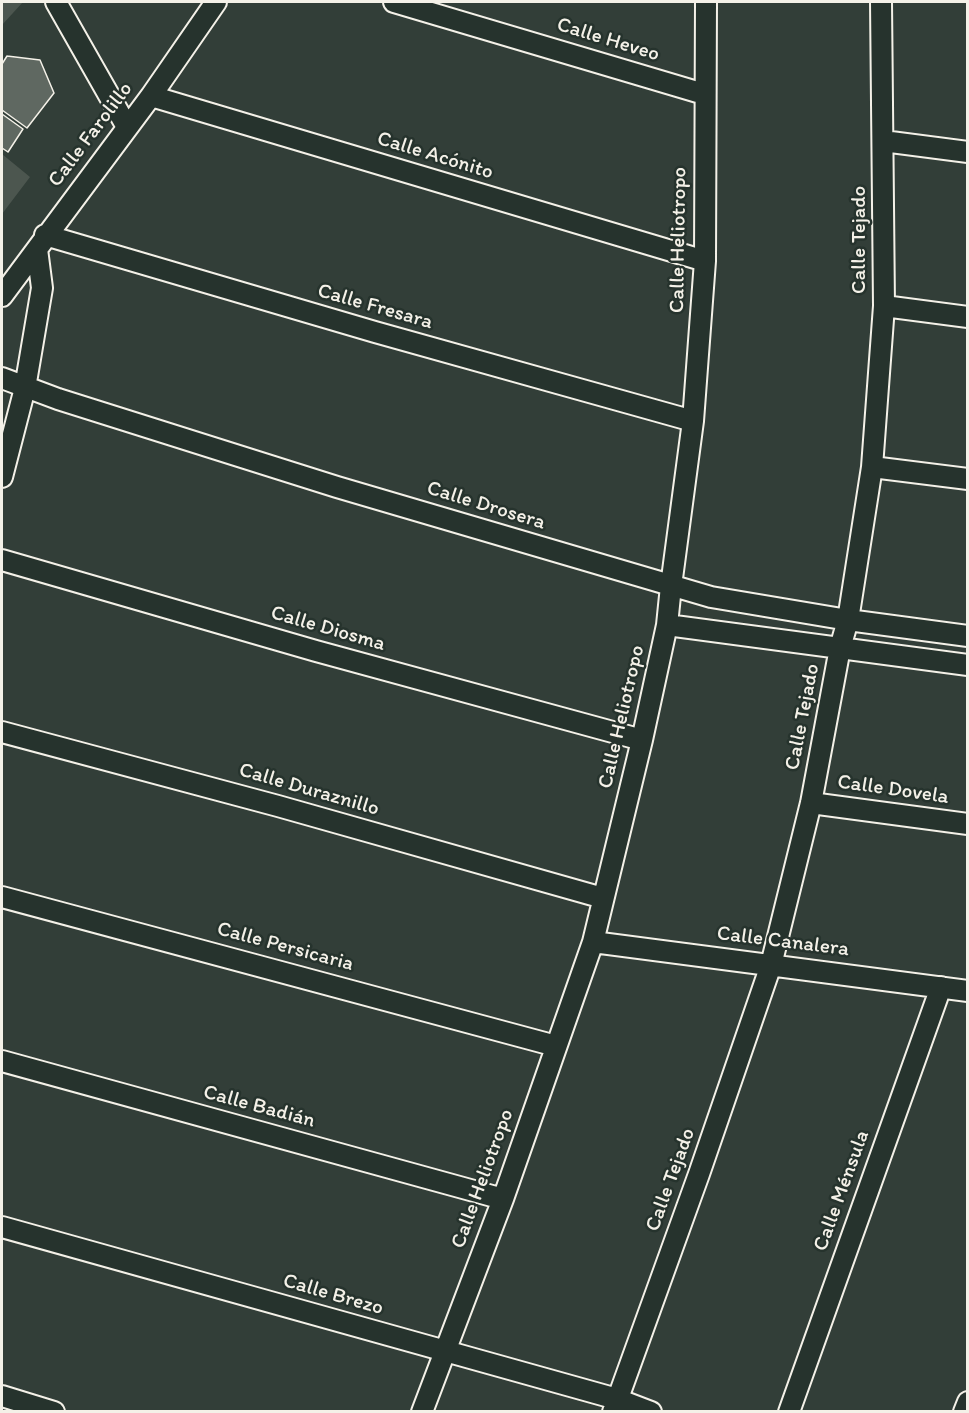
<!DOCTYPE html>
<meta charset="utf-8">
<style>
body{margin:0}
#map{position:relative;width:969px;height:1413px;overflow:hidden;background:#323e38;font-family:Itim,sans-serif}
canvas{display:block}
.frame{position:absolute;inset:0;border:3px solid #f4f1e8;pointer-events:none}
</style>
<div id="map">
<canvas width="969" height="1413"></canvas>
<div class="frame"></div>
</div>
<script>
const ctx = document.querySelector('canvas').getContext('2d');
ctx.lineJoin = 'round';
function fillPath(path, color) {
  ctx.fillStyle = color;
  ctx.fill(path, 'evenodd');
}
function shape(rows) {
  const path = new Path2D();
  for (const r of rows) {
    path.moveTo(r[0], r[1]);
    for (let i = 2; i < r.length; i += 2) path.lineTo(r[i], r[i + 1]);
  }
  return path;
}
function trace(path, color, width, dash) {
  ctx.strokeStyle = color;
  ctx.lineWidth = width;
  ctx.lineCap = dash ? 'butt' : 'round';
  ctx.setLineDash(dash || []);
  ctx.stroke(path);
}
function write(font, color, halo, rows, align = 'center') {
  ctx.font = font + ' Itim,sans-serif';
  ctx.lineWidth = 5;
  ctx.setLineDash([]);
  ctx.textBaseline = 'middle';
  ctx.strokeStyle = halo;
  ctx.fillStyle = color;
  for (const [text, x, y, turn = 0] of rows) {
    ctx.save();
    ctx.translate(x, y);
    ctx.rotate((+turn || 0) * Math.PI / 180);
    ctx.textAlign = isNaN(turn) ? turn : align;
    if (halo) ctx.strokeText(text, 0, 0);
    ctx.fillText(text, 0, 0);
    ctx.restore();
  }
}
const green = shape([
 [2,2,23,2,2,25],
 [2,154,30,177,2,214]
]);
const building = shape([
 [7,56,40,60,54,93,27,128,2,110,2,64,7,56],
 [2,114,23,129,8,152,2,148,2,114]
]);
const street = shape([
 [56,2,127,127],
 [394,2,704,94],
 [151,96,705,261],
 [883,141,968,152],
 [45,235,375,332,693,421],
 [2,296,151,96,216,2],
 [884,306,968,317],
 [2,378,58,399,337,487,711,597,848,620,968,636],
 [872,467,968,479],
 [2,477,25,388,42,288,37,249],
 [2,560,316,651,642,740],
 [667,625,968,665],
 [2,732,278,806,603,898],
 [811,803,968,824],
 [2,897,556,1046],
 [593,942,968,991],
 [2,1061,503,1199],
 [2,1227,617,1399,651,1412],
 [2,1396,54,1412],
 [422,1412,503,1199,593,942,642,740,667,625,671,586,693,421,705,261,706,2],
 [613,1412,699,1174,771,965,811,803,840,648,848,620,872,467,884,306,881,2],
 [789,1412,941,987],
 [964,1412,968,1402]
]);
const streetNames = [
 ["Calle Heveo",608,40,17],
 ["Calle Farolillo",91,135,-53],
 ["Calle Acónito",435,156,17],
 ["Calle Heliotropo",679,240,-89],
 ["Calle Tejado",860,240,-90],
 ["Calle Fresara",375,307,16],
 ["Calle Drosera",486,506,17],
 ["Calle Diosma",328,629,16],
 ["Calle Heliotropo",622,717,-77],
 ["Calle Tejado",803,717,-79],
 ["Calle Duraznillo",309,790,16],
 ["Calle Dovela",893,790,8],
 ["Calle Canalera",783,942,7],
 ["Calle Persicaria",285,947,15],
 ["Calle Badián",259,1107,15],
 ["Calle Heliotropo",483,1179,-70],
 ["Calle Tejado",671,1180,-70],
 ["Calle Ménsula",842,1191,-70],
 ["Calle Brezo",333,1295,16]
];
fillPath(green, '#4c564f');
fillPath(building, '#5f6861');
trace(building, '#f4f1e8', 1.5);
trace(street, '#f4f1e8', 24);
trace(street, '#26332d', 20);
write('21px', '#f4f1e8', '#26332d', streetNames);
</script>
